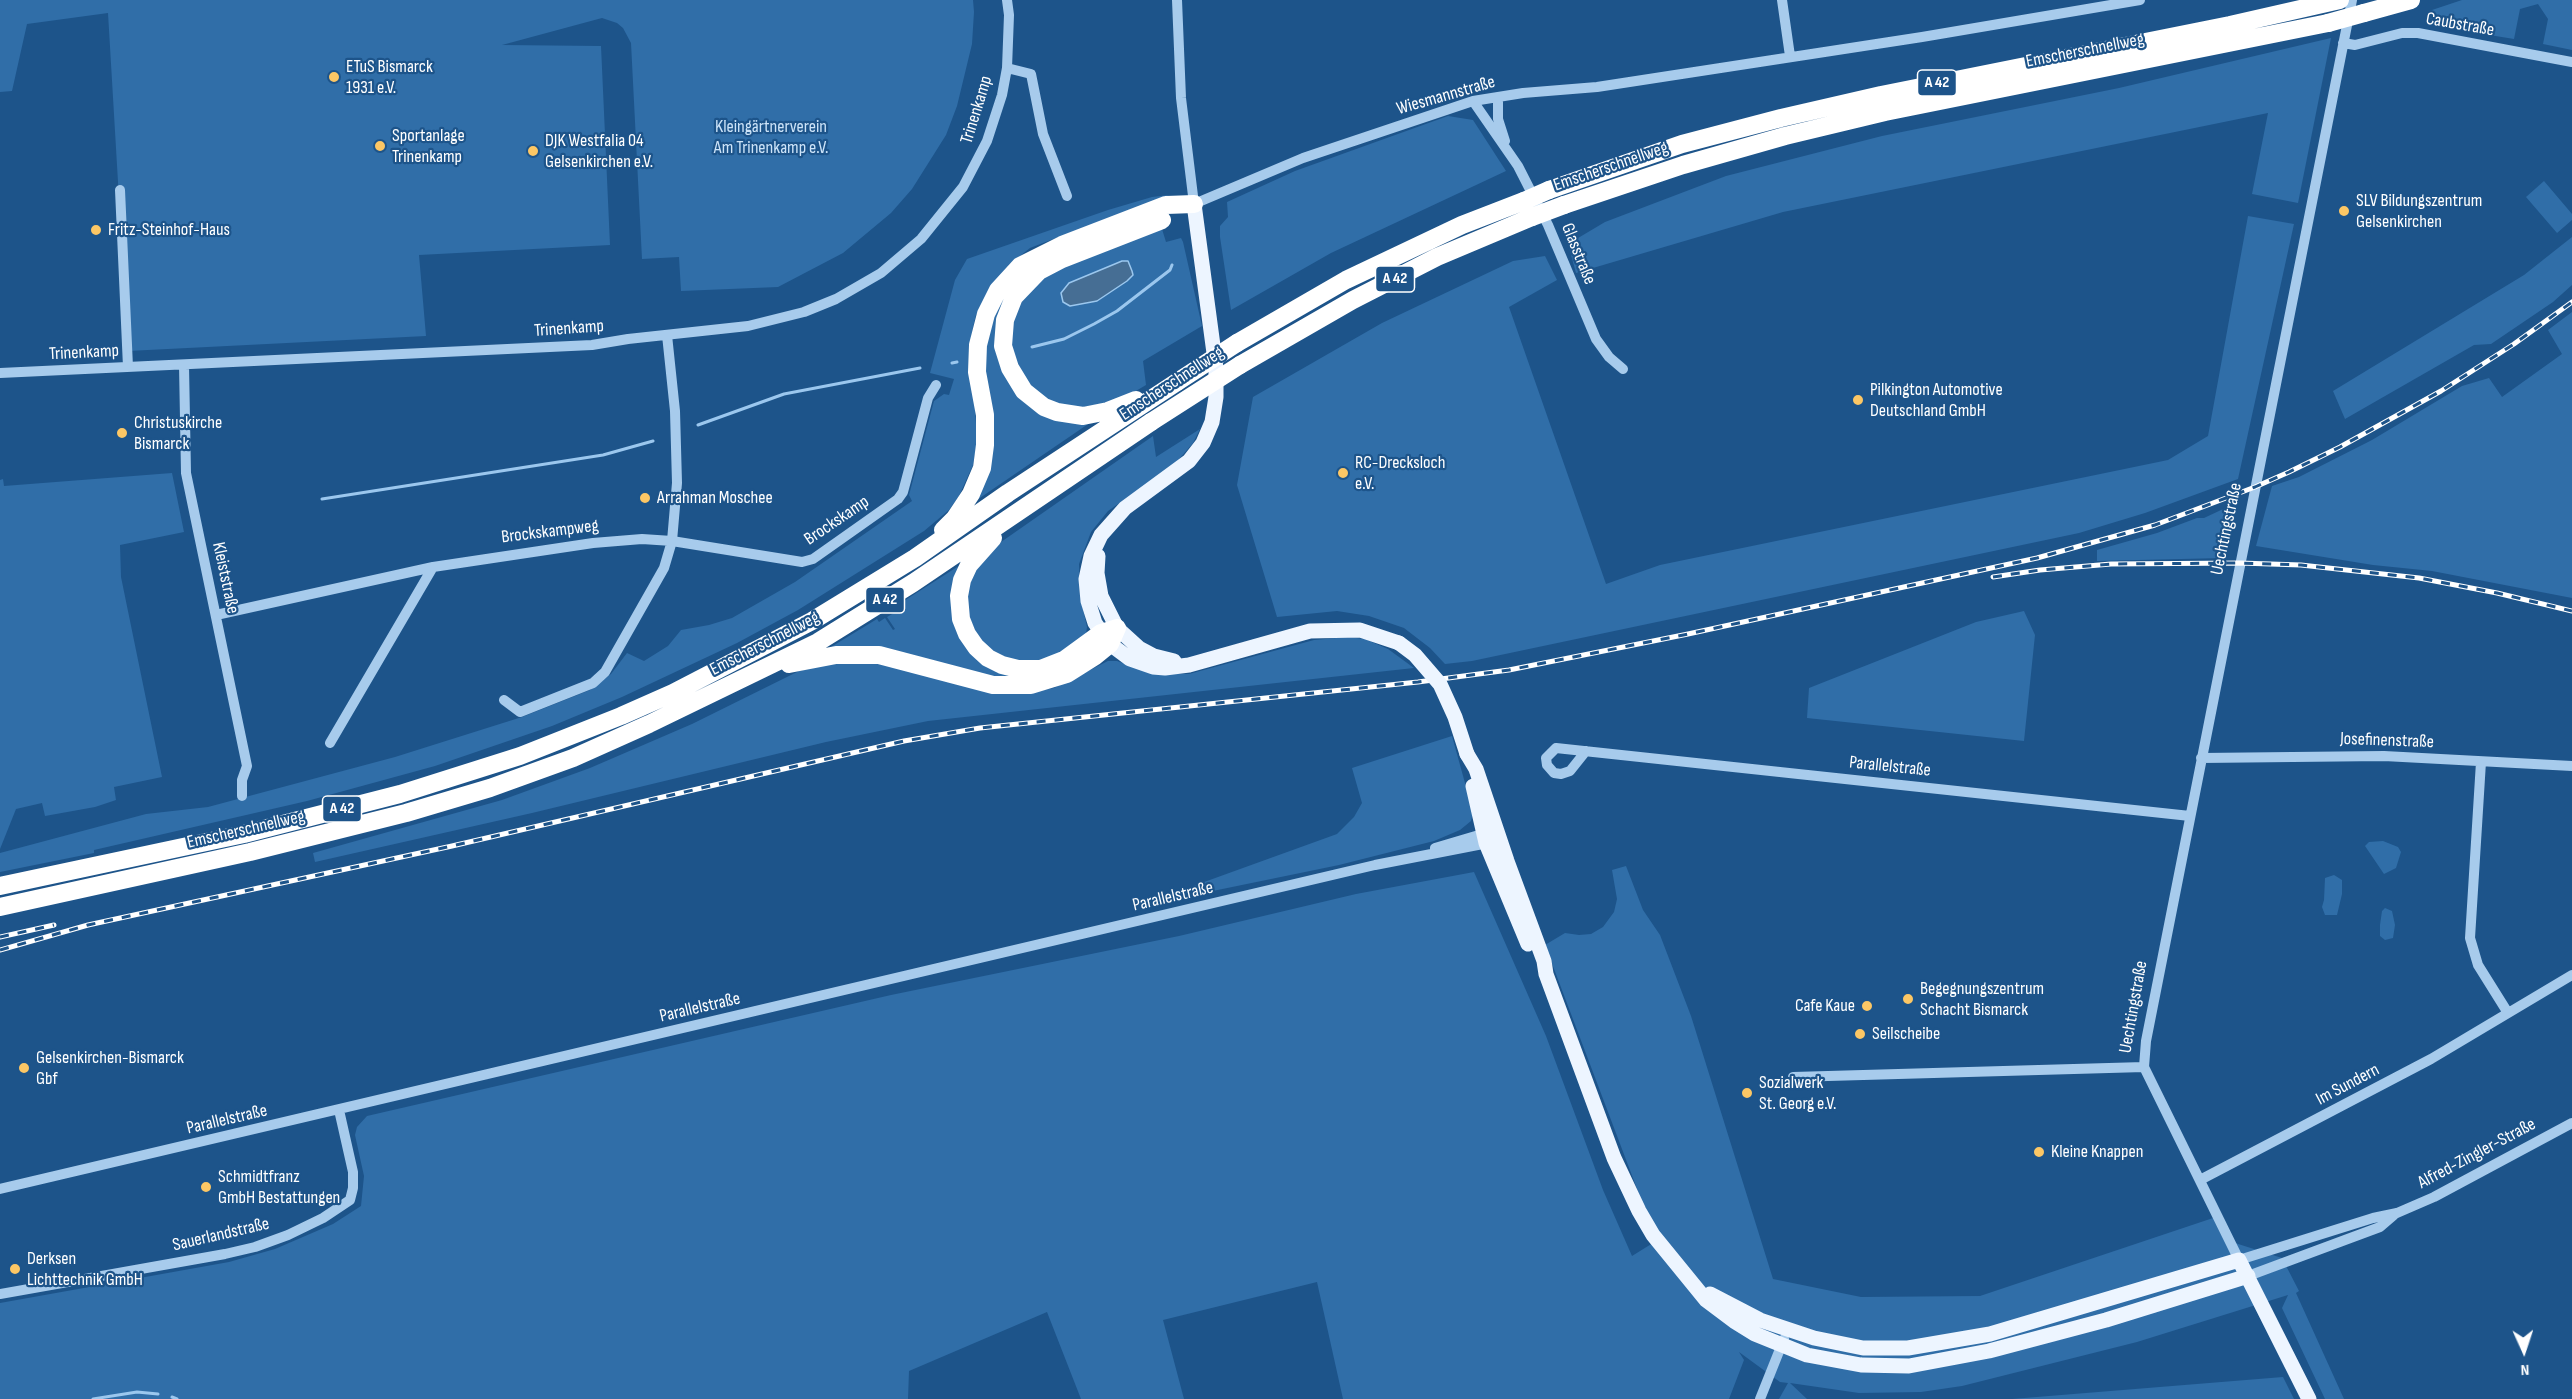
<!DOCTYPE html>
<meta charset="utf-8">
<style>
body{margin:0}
#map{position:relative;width:2572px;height:1399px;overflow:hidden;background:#1d548a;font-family:"Sofia Sans Condensed",sans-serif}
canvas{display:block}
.north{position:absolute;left:2494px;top:1321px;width:60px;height:60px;-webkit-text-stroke:4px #1d548a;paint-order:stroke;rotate:177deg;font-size:16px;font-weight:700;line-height:24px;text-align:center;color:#fff}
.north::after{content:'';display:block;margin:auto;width:21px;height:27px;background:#fff;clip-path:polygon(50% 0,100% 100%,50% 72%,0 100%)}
</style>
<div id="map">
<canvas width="2572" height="1399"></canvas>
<div class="north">N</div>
</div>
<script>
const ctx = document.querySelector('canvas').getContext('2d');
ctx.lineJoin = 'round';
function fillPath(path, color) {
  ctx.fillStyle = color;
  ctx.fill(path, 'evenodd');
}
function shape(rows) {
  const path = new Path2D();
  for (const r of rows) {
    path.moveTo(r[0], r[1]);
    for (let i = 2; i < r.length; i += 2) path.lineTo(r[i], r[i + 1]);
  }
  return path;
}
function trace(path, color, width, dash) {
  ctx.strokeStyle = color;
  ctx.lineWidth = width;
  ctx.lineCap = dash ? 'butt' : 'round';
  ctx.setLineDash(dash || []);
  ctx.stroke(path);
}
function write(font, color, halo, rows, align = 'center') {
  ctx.font = font + ' "Sofia Sans Condensed",sans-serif';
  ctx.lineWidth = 4.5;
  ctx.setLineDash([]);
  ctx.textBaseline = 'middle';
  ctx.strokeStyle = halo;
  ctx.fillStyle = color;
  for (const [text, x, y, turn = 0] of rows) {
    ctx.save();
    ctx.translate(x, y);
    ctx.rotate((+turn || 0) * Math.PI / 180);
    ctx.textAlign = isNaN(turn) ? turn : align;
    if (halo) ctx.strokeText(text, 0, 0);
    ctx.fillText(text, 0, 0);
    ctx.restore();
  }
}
const green = shape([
 [0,0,973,0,974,12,972,44,957,106,946,135,912,189,891,213,843,253,778,287,681,291,679,257,642,259,631,43,623,28,617,23,602,18,502,45,601,46,610,245,419,255,426,336,128,351,108,13,27,24,12,91,0,92],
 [2462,0,2572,0,2572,50,2543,44,2548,19,2538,4,2520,9,2514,39,2428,25,2429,11],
 [2331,38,2298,203,2252,194,2268,113,1783,212,1576,273,1568,244,1605,222,1726,176,1882,136,2119,88],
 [1448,116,1473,120,1506,171,1331,253,1231,310,1220,237,1220,226,1228,217,1227,202,1295,171],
 [2544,181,2572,214,2572,220,2557,233,2526,197],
 [1169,195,1043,243,1030,248,1010,264,976,315,973,327,971,338,977,441,973,465,959,496,949,510,924,531,798,610,737,643,622,697,552,726,435,766,307,801,94,850,94,853,0,872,0,853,146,814,208,807,395,757,522,717,590,690,611,674,627,653,644,661,668,646,681,630,709,625,732,618,795,582,912,501,909,495,934,401,944,394,949,395,954,379,930,373,955,280,967,259,1108,210,1152,197],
 [2248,216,2294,224,2238,479,2145,513,2079,533,1472,661,1445,664,1430,648,1404,628,1369,616,1337,611,1277,617,1237,485,1253,397,1382,323,1513,261,1545,256,1557,280,1509,307,1606,584,1660,565,2168,460,2208,436],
 [1162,229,1166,242,1181,238,1183,242,1202,326,1143,361,1146,385,1119,401,1070,409,1040,397,1016,367,1009,335,1021,298,1046,274],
 [2572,237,2572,285,2553,302,2491,344,2474,345,2345,419,2333,391,2524,275],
 [1003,294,1008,296,1014,386,1094,420,974,502,988,327],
 [2572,312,2572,598,2432,571,2373,565,2256,546,2272,486,2299,477,2372,440,2462,386,2489,378,2502,397,2562,354,2548,330],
 [1200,429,1193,443,1174,465,1108,511,1091,532,1079,564,1080,596,1087,627,1086,634,1081,642,1045,661,1014,663,982,645,966,611,970,575,991,549,1153,436,1156,457],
 [172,473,184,532,120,545,121,577,162,777,114,787,116,800,95,807,45,816,42,803,16,809,0,849,0,480,3,479,4,486],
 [2236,503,2224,558,2097,561,2097,550,2157,533,2197,518,2204,518],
 [965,562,954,615,1019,676,994,677,831,647,877,619,879,622,885,618,893,630,895,629,887,617,899,610,896,606],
 [2024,611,2035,635,2024,741,1807,718,1809,688,1976,622],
 [1347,637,1365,639,1388,649,1414,668,928,721,826,742,532,813,315,862,313,853,502,800,590,768,692,724,799,671,827,664,869,662,901,666,988,692,1022,694,1054,688,1108,661,1117,661,1154,674,1189,674,1314,640],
 [1452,736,1473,812,1471,821,1460,830,1434,841,1339,865,1135,907,1337,834,1354,817,1362,803,1352,768],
 [2383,841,2398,847,2401,852,2396,868,2384,874,2365,846,2369,842],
 [1626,866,1643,910,1660,935,1691,1016,1773,1279,1861,1297,1980,1296,2216,1217,2232,1242,2282,1258,2299,1291,2296,1293,2344,1399,2325,1399,2282,1308,2288,1295,2137,1342,1962,1386,1921,1392,1859,1393,1790,1383,1807,1399,1779,1399,1788,1383,1780,1382,1739,1352,1744,1360,1729,1399,1343,1399,1317,1282,1163,1320,1184,1399,1081,1399,1047,1312,909,1371,908,1399,0,1399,0,1303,229,1262,275,1249,333,1224,361,1206,364,1176,355,1135,357,1127,367,1116,891,995,1179,936,1356,894,1474,872,1546,1036,1603,1190,1632,1256,1661,1238,1645,1210,1545,945,1565,933,1579,935,1591,934,1603,927,1614,912,1617,899,1612,870],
 [2334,875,2342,880,2342,894,2337,915,2325,915,2322,907,2324,900,2325,878],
 [2385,908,2392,911,2395,925,2393,938,2385,940,2380,936,2380,925,2382,911],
 [2283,1377,2294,1399,2012,1399]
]);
const water = shape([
 [1122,261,1128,261,1132,271,1133,275,1127,281,1097,301,1070,306,1063,302,1061,293,1069,283,1122,261]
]);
const stream = shape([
 [1032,347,1064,339,1094,324,1117,311,1170,270,1172,265],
 [952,363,957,362],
 [698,425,784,394,920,368],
 [322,499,603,455,653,441],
 [172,1397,177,1399],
 [93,1399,137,1392,158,1394]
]);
const minor = shape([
 [1177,0,1181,98,1194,204,1303,158,1473,101,1523,93,1597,87,1922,37,2140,0],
 [1782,0,1790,56],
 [2352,0,2146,1041,2144,1067,2239,1260,2373,1218,2397,1213,2434,1197,2572,1123],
 [2343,43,2355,45,2402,33,2418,33,2572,62],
 [1007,68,1031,74,1043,134,1067,196],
 [1498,97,1498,119,1505,141],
 [1473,101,1518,166,1548,225,1596,339,1609,357,1623,369],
 [120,190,128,367],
 [184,365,186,473,247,766,242,780,242,796],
 [0,373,592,345,628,339,748,326,804,312,836,299,881,273,921,239,963,187,987,141,1002,95,1007,68,1009,15,1007,0],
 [216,615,433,567,593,543,642,539,672,541,802,562,813,559,898,499,903,492,928,398,936,385],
 [504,700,520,712,593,683,605,672,664,568,672,541,677,483,675,411,667,335],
 [330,743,433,567],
 [1586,751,1570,771,1561,774,1554,773,1547,765,1546,758,1556,748,2190,816],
 [2201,758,2384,756,2572,766],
 [2481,762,2470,938,2478,965,2508,1013],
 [1435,848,1489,832],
 [1793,1077,2144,1067],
 [2200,1180,2431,1059,2572,975],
 [0,1189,1375,865,1493,842],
 [2248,1276,2380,1227,2394,1215],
 [0,1294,225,1254,255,1247,288,1235,323,1218,350,1200,353,1188,353,1172,339,1110],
 [1760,1399,1784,1339]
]);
const major = shape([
 [1194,204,1216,368,1216,397,1212,422,1203,443,1189,461,1125,508,1101,535,1091,556,1086,579,1088,601,1095,623,1110,644,1130,659,1153,667,1165,668,1189,665,1310,631,1360,630,1399,643],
 [1098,556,1097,573,1101,596,1117,628,1139,648,1154,656,1174,661],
 [1467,754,1476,769,1507,861,1544,961,1546,974,1614,1158,1639,1211,1653,1235,1706,1300,1734,1321,1755,1334,1807,1355,1861,1365,1909,1366,1989,1351,2106,1320,2248,1276],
 [1473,786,1486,843,1528,944],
 [1710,1294,1760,1320,1814,1338,1863,1348,1908,1348,1990,1334,2239,1260,2309,1399]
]);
const highway = shape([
 [2364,13,2411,0],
 [1549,190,1682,144,1781,118,1881,95,2230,25,2340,0],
 [1564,205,1683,165,1785,136,1885,112,2328,23],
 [1237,343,1346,280,1462,225,1524,201],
 [1240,365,1353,300,1437,257,1532,217],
 [1136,400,1108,411,1083,416,1057,412,1044,407,1024,391,1010,368,1003,346,1005,320,1014,297,1039,271,1062,259,1162,220],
 [943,530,955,518,971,494,982,468,985,445,985,415,977,372,978,345,986,314,998,290,1020,266,1062,245,1166,205,1194,204],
 [993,538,969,565,962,580,959,596,961,619,967,634,976,647,988,658,1002,665,1018,669,1041,669,1064,660,1101,633,1117,628],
 [789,664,836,655,879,655,993,685,1031,685,1067,674,1094,657,1110,644,1117,628],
 [0,886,244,834,400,794,520,756,621,716,673,693,812,621,915,558,1008,493,1177,382],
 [0,907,250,852,406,813,490,788,573,758,649,724,818,642,913,583,1151,422]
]);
const rail = shape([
 [1993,577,2040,570,2111,564,2240,563,2301,565,2419,578,2497,593,2572,611],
 [0,937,54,925],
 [0,950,88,925,452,846,904,741,980,728,1418,682,1509,670,1688,634,2037,558,2155,525,2255,487,2289,472,2340,447,2441,391,2514,344,2572,302]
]);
const majorBridge = shape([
 [1399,643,1415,655,1440,684,1455,717,1467,754]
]);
const highwayBridge = shape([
 [2328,23,2364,13],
 [1524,201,1549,190],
 [1532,217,1564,205],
 [1177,382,1237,343],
 [1151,422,1240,365]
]);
const markers = [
 [334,77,6,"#fcc765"],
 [380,146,6,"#fcc765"],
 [533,151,6,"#fcc765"],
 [2344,211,6,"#fcc765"],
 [96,230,6,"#fcc765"],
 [1858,400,6,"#fcc765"],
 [122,433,6,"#fcc765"],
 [1343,473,6,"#fcc765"],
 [645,498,6,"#fcc765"],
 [1908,999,6,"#fcc765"],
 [1867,1006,6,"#fcc765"],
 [1860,1034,6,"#fcc765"],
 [24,1068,6,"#fcc765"],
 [1747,1093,6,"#fcc765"],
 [2039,1152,6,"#fcc765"],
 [206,1187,6,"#fcc765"],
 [15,1269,6,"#fcc765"]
];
const shields = [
 [1937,83,39],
 [1395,279,39],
 [885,600,39],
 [342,809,39]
];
const shieldNames = [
 ["A 42",1937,83],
 ["A 42",1395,279],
 ["A 42",885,600],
 ["A 42",342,809]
];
const streetNames = [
 ["Caubstraße",2460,25,10],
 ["Emscherschnellweg",2085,51,-11],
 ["Wiesmannstraße",1446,96,-16],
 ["Trinenkamp",977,110,-73],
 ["Emscherschnellweg",1611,167,-19],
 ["Glasstraße",1578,254,68],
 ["Trinenkamp",569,329,-4],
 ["Trinenkamp",84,353,-3],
 ["Emscherschnellweg",1172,384,-33],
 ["Brockskamp",837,521,-34],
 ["Uechtingstraße",2227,529,-78],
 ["Brockskampweg",550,532,-7],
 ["Kleiststraße",225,578,78],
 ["Emscherschnellweg",765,644,-27],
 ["Josefinenstraße",2387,741,2],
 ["Parallelstraße",1890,767,6],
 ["Emscherschnellweg",246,830,-13],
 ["Parallelstraße",1173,897,-13],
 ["Uechtingstraße",2134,1007,-80],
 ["Parallelstraße",700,1008,-13],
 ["Im Sundern",2348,1085,-28],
 ["Parallelstraße",227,1120,-13],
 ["Alfred-Zingler-Straße",2477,1154,-28],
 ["Sauerlandstraße",221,1235,-13]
];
const poiNames = [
 ["ETuS Bismarck",346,67],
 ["1931 e.V.",346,88],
 ["Sportanlage",392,136],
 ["Trinenkamp",392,157],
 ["DJK Westfalia 04",545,141],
 ["Gelsenkirchen e.V.",545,162],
 ["SLV Bildungszentrum",2356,201],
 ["Gelsenkirchen",2356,222],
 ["Fritz-Steinhof-Haus",108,230],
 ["Pilkington Automotive",1870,390],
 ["Deutschland GmbH",1870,411],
 ["Christuskirche",134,423],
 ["Bismarck",134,444],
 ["RC-Drecksloch",1355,463],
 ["e.V.",1355,484],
 ["Arrahman Moschee",657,498],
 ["Begegnungszentrum",1920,989],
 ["Schacht Bismarck",1920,1010],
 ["Cafe Kaue",1855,1006,"right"],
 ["Seilscheibe",1872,1034],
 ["Gelsenkirchen-Bismarck",36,1058],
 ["Gbf",36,1079],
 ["Sozialwerk",1759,1083],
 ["St. Georg e.V.",1759,1104],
 ["Kleine Knappen",2051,1152],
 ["Schmidtfranz",218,1177],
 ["GmbH Bestattungen",218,1198],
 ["Derksen",27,1259],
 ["Lichttechnik GmbH",27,1280]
];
const parkNames = [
 ["Kleingärtnerverein",771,127],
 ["Am Trinenkamp e.V.",771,148]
];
fillPath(green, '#306ea8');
fillPath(water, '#466e94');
trace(water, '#9bc7ee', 1.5);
trace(stream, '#9bc7ee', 3);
trace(minor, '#a7cbec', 10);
trace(major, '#edf5ff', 15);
trace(highway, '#fff', 18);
trace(rail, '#fff', 5);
trace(rail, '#1d548a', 3, [9]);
trace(majorBridge, '#edf5ff', 15);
trace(highwayBridge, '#fff', 18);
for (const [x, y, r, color] of markers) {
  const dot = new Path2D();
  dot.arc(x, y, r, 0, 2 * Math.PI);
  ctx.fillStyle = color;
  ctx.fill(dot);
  trace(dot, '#1d548a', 2);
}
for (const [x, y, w] of shields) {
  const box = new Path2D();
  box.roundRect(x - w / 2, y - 13, w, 26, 4.5);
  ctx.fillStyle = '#1d548a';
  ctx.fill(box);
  trace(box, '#fff', 1.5);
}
write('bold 16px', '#fff', null, shieldNames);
write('18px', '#fff', '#1d548a', streetNames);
write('18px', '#fff', '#1d548a', poiNames, 'left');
write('18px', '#cde4f9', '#1d548a', parkNames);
</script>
